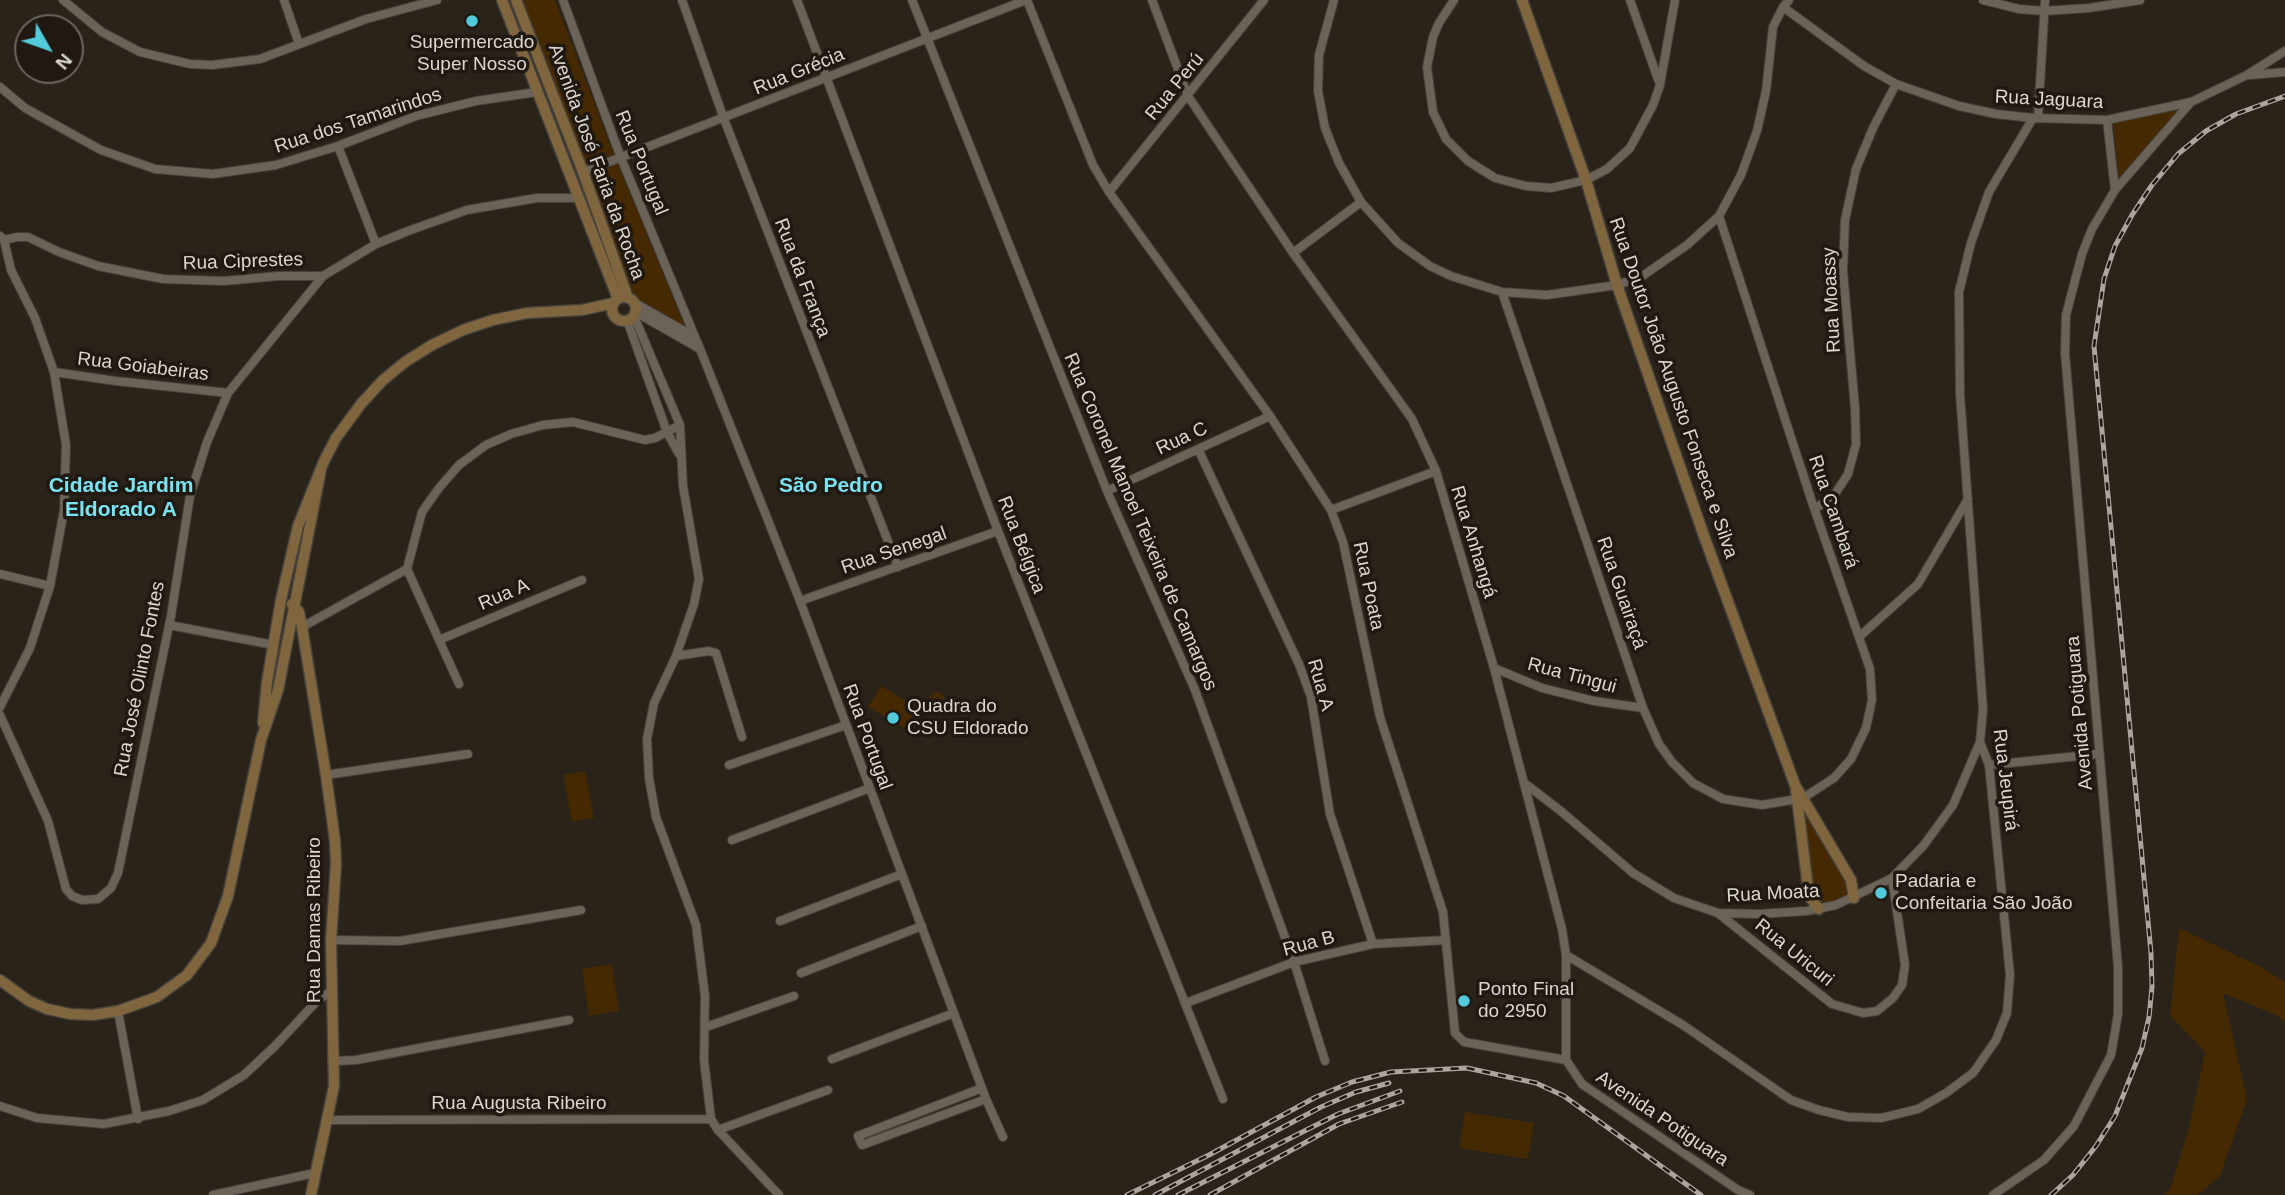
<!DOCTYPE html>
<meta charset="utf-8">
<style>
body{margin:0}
#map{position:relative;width:2285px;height:1195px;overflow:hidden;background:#2a231a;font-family:Helvetica,sans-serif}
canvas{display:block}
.north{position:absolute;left:14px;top:14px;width:70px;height:70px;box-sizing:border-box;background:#201911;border:2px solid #6b655d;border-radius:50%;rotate:130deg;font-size:19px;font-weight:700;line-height:28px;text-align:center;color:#dbd6d0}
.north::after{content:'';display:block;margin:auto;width:24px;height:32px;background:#53cadc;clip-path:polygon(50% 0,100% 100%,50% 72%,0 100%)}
</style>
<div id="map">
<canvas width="2285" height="1195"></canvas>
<div class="north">N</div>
</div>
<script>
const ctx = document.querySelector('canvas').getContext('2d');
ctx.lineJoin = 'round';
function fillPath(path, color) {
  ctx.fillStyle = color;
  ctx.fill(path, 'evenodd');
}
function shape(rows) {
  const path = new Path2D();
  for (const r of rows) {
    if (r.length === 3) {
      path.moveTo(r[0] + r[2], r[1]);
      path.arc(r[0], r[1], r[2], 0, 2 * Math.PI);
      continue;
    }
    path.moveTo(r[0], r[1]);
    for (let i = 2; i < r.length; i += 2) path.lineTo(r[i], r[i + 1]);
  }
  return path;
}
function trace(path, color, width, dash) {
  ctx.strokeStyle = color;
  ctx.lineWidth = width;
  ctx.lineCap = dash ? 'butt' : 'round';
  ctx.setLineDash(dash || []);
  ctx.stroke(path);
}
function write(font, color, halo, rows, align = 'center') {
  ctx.font = font + ' Helvetica,sans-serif';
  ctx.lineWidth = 7;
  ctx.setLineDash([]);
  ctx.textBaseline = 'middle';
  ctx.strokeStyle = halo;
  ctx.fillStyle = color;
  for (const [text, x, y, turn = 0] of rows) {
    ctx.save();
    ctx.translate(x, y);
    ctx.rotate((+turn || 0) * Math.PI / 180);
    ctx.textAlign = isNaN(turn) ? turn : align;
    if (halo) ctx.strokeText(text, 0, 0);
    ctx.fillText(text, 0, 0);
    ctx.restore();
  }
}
const green = shape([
 [521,0,555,0,613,152,685,327,644,305,633,293],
 [2179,109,2119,178,2113,122],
 [881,686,918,708,906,729,868,707],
 [937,700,8],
 [585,771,594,818,572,822,563,775],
 [1803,804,1849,881,1852,897,1821,907,1812,895],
 [2179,928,2261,967,2285,982,2285,1023,2278,1016,2223,993,2247,1099,2220,1176,2198,1195,2163,1195,2170,1189,2189,1127,2205,1052,2170,1016],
 [612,964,619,1011,589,1016,582,969],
 [1465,1112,1534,1123,1528,1159,1459,1148]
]);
const street = shape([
 [63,0,102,32,140,52,190,64,212,65,260,59,366,19,437,0],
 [284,0,299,44],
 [563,0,621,158,700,349,800,601,986,1099,1003,1137],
 [682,0,724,119,898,567],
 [797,0,998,531,1223,1099],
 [912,0,1107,491,1195,690,1294,962,1325,1061],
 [1027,0,1093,165,1109,192,1270,416,1331,510,1343,542,1380,717,1443,912,1455,1033,1464,1042,1566,1060],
 [1152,0,1188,96,1293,253,1412,419,1436,471,1494,668,1562,929,1566,955,1566,1060,1582,1084,1738,1190,1750,1195],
 [1334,0,1319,55,1318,91,1325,128,1339,163,1361,202,1398,243,1430,266,1451,276,1502,292,1547,295,1617,285,1641,277,1687,245,1719,216,1741,175,1757,131,1766,91,1773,27,1783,7,1789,0],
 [1454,0,1439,23,1433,37,1427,67,1433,112,1446,139,1468,161,1495,178,1526,186,1551,188,1586,180,1607,169,1630,148,1653,105,1660,85,1675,0],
 [1630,0,1659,82],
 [1983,0,2019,9,2044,11,2089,8,2140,0],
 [1783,7,1864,66,1896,84,1959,106,1996,114,2033,118,2107,120,2191,102,2247,75,2285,51],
 [2250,75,2285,72],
 [0,87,25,108,101,150,155,169,213,174,276,165,338,146,416,116,476,101,537,92],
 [2038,118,2045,0],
 [2107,120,2115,190],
 [338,146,376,244],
 [583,172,1026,0],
 [1109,192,1264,0],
 [0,236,4,240,11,270,35,318,54,372,66,445,64,510,50,586,30,648,0,707],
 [4,240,17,237,28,237,59,252,98,266,163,279,224,281,278,276,323,276],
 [1293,253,1361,202],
 [1502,292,1643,708,1659,744,1672,762,1693,783,1723,799,1762,805,1803,798,1834,778,1851,759,1866,728,1872,700,1870,669,1812,502,1719,216],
 [635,303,695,337],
 [635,312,700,349],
 [634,316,680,425,683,486,699,579,694,604,676,656,654,703,647,739,649,778,656,817,696,925,705,996,704,1060,711,1119,718,1130,779,1195],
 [627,320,667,432,679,454],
 [54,372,116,381,228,393],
 [1198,449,1299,664,1311,697,1330,814,1373,944],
 [1107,491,1270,416],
 [1815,509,1835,494,1848,474,1856,444,1855,408,1843,271,1845,220,1856,169,1873,128,1896,84],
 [1331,510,1436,471],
 [407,569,459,684],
 [0,574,50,586],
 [800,601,998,531],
 [169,625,274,645],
 [302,627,407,569,422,512,439,488,459,465,486,445,511,434,543,425,573,422,645,440,655,438,680,425],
 [1859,637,1918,584,1968,499],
 [439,640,582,580],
 [676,656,709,651,716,653,742,737],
 [1494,668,1542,688,1594,701,1643,708],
 [0,715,48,821,66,889,72,896,82,900,98,899,111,888,118,873,171,616,190,496,207,442,228,393,323,276,376,244,408,231,467,210,537,198,578,198],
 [729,765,846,725],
 [1989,765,2098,754],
 [326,775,468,754],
 [1527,785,1562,812,1633,873,1674,898,1718,913,1759,914,1807,911,1836,905,1892,878,1924,845,1953,805,1980,742],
 [732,840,870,788],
 [1718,913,1832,1004,1863,1013,1877,1011,1893,998,1902,985,1905,965,1892,878],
 [780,921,902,874],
 [331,940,400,941,581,910],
 [1566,955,1683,1025,1791,1100,1819,1110,1848,1117,1881,1118,1918,1109,1946,1093,1973,1073,1996,1040,2007,1013,2010,975,1989,765,1980,742,1983,709,1960,394,1959,292,1971,243,1989,192,2033,118],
 [801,973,922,926],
 [1186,1003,1294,962,1373,944,1446,940],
 [118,1011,138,1119],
 [706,1027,794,996],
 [832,1059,954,1013],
 [335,1061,356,1060,569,1020],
 [982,1088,858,1136,862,1145,986,1099],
 [0,1106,37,1118,104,1124,169,1111,203,1100,244,1075,275,1046,317,1001,331,991],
 [327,1120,711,1119],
 [718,1130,828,1090],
 [213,1195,315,1173],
 [1993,1195,2044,1160,2074,1126,2111,1055,2118,1014,2118,967,2065,353,2066,315,2082,254,2092,229,2115,190,2191,102]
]);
const secondary = shape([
 [502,0,618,299],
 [516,0,583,172,628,298],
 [1522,0,1586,180,1617,285,1704,536,1795,785,1851,880,1854,898],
 [624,309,12],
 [292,604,299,612,302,627,326,775,335,841,336,864,331,940,334,1086,311,1195],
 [263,723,267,682,281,600,298,526,324,461,336,438,361,404,382,381,405,362,432,345,463,330,493,320,527,313,582,310,614,303],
 [1796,790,1809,896,1819,909],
 [0,980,29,1001,47,1009,70,1014,93,1015,118,1011,157,997,187,975,211,943,228,896,261,740,278,690,321,469]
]);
const rail = shape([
 [1127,1195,1209,1155,1316,1097,1352,1082,1391,1072,1467,1068,1536,1083,1564,1096,1701,1195],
 [1155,1195,1321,1107,1356,1092,1389,1083],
 [1178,1195,1338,1114,1400,1091],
 [1210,1195,1339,1124,1402,1102],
 [2051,1195,2073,1175,2096,1146,2115,1116,2142,1048,2149,1017,2152,987,2151,953,2094,346,2104,279,2115,246,2132,215,2152,185,2178,154,2206,131,2236,114,2285,96]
]);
const markers = [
 [472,21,7,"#53cadc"],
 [893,718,7,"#53cadc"],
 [1881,893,7,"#53cadc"],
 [1464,1001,7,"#53cadc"]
];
const poiNames = [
 ["Supermercado",472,43,"center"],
 ["Super Nosso",472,65,"center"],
 ["Quadra do",907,707],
 ["CSU Eldorado",907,729],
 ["Padaria e",1895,882],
 ["Confeitaria São João",1895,904],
 ["Ponto Final",1478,990],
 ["do 2950",1478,1012]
];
const streetNames = [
 ["Rua Grécia",799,72,-22],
 ["Rua Perú",1175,87,-51],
 ["Rua Jaguara",2049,100,3],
 ["Rua dos Tamarindos",358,121,-18],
 ["Avenida José Faria da Rocha",596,162,70],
 ["Rua Portugal",641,163,68],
 ["Rua Ciprestes",243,262,-2],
 ["Rua da França",802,278,69],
 ["Rua Moassy",1832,300,-93],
 ["Rua Goiabeiras",143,367,7],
 ["Rua Doutor João Augusto Fonseca e Silva",1673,388,71],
 ["Rua C",1182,439,-25],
 ["Rua Cambará",1833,512,71],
 ["Rua Coronel Manoel Teixeira de Camargos",1140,522,67],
 ["Rua Anhangá",1473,542,73],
 ["Rua Bélgica",1021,545,69],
 ["Rua Senegal",894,551,-19],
 ["Rua Poata",1368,586,78],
 ["Rua Guairaçá",1621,593,71],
 ["Rua A",504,595,-23],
 ["Rua Tingui",1572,676,15],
 ["Rua José Olinto Fontes",140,679,-79],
 ["Rua A",1320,685,74],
 ["Avenida Potiguara",2080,713,-95],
 ["Rua Portugal",867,737,70],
 ["Rua Jeupirá",2005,780,83],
 ["Rua Moata",1773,894,-3],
 ["Rua Damas Ribeiro",315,920,-90],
 ["Rua B",1309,944,-15],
 ["Rua Uricuri",1794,953,39],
 ["Rua Augusta Ribeiro",519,1104],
 ["Avenida Potiguara",1662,1119,34]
];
const neighbourhoodNames = [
 ["Cidade Jardim",121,486],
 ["Eldorado A",121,510],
 ["São Pedro",831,486]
];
fillPath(green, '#442902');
trace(street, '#46413a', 10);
trace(secondary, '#46413a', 13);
trace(street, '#6b6258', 8);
trace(secondary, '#80663e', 10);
trace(rail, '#aba59e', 5);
trace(rail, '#201911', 2.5, [8]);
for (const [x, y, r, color] of markers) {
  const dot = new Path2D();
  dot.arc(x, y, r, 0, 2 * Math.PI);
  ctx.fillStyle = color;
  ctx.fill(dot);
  trace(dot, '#201911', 2.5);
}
write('19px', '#dbd6d0', '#201911', poiNames, 'left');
write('19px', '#dbd6d0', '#201911', streetNames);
write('bold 21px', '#7ae3f3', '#201911', neighbourhoodNames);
</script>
